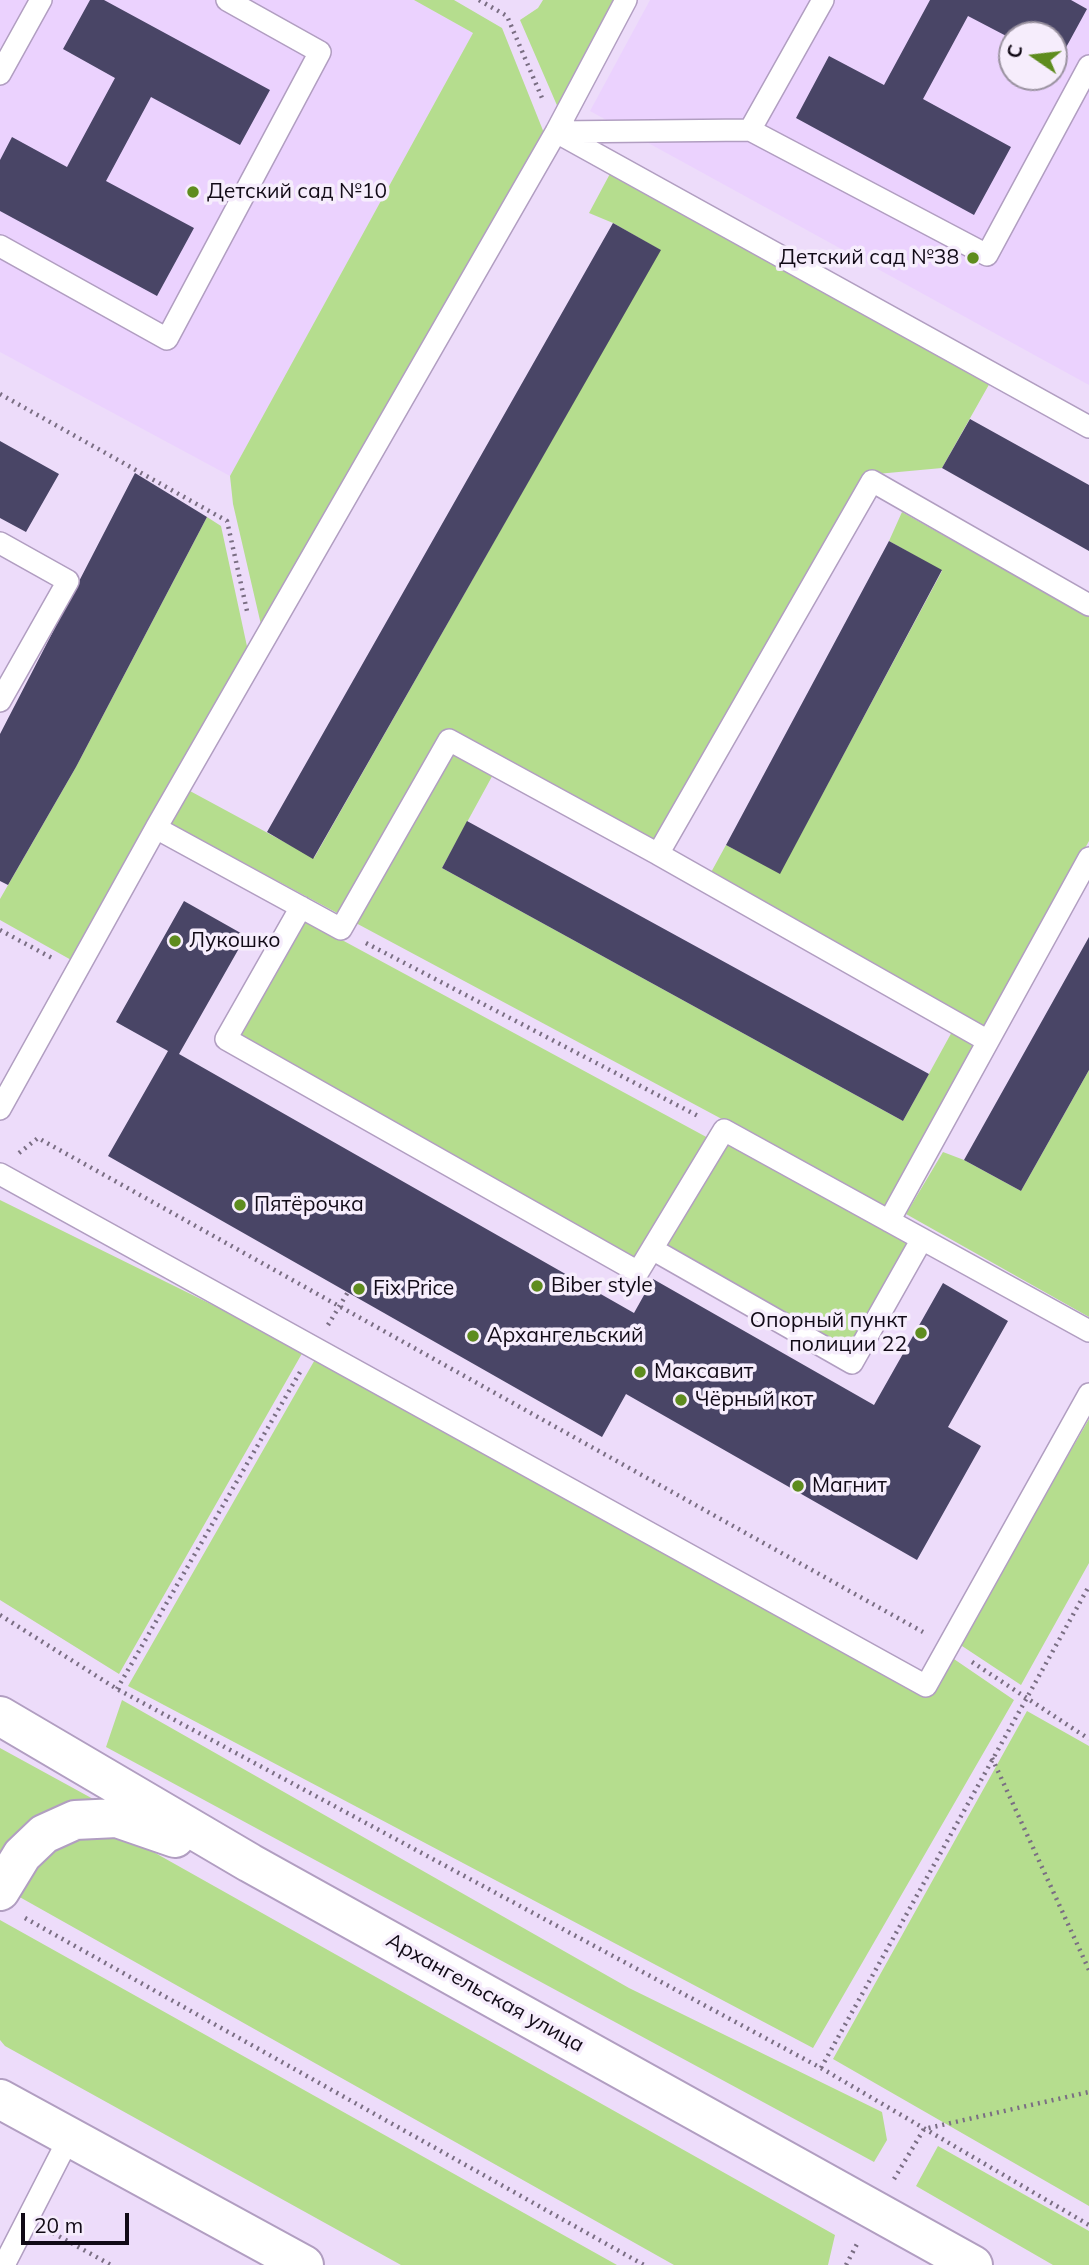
<!DOCTYPE html>
<meta charset="utf-8">
<style>
body{margin:0}
#map{position:relative;width:1089px;height:2265px;overflow:hidden;background:#eddcfa;font-family:Mulish,sans-serif}
canvas{display:block}
.north{position:absolute;left:998px;top:21px;width:70px;height:70px;box-sizing:border-box;background:#f6edfc;border:2px solid #9a92a0;border-radius:50%;rotate:284deg;font-size:19px;font-weight:700;line-height:28px;text-align:center;color:#110a16}
.north::after{content:'';display:block;margin:auto;width:24px;height:32px;background:#5e8c1e;clip-path:polygon(50% 0,100% 100%,50% 72%,0 100%)}
.scale{position:absolute;left:21px;top:2213px;width:108px;height:32px;box-sizing:border-box;border:4px solid #110a16;border-top:0;padding-left:9px;font-size:21px;line-height:24px;white-space:nowrap;color:#110a16;-webkit-text-stroke:5px #f6edfc;paint-order:stroke}
</style>
<div id="map">
<canvas width="1089" height="2265"></canvas>
<div class="north">С</div>
<div class="scale">20 m</div>
</div>
<script>
const ctx = document.querySelector('canvas').getContext('2d');
ctx.lineJoin = 'round';
function fillPath(path, color) {
  ctx.fillStyle = color;
  ctx.fill(path, 'evenodd');
}
function shape(rows) {
  const path = new Path2D();
  for (const r of rows) {
    path.moveTo(r[0], r[1]);
    for (let i = 2; i < r.length; i += 2) path.lineTo(r[i], r[i + 1]);
  }
  return path;
}
function trace(path, color, width, dash) {
  ctx.strokeStyle = color;
  ctx.lineWidth = width;
  ctx.lineCap = dash ? 'butt' : 'round';
  ctx.setLineDash(dash || []);
  ctx.stroke(path);
}
function write(font, color, halo, rows, align = 'center') {
  ctx.font = font + ' Mulish,sans-serif';
  ctx.lineWidth = 7;
  ctx.setLineDash([]);
  ctx.textBaseline = 'middle';
  ctx.strokeStyle = halo;
  ctx.fillStyle = color;
  for (const [text, x, y, turn = 0] of rows) {
    ctx.save();
    ctx.translate(x, y);
    ctx.rotate((+turn || 0) * Math.PI / 180);
    ctx.textAlign = isNaN(turn) ? turn : align;
    if (halo) ctx.strokeText(text, 0, 0);
    ctx.fillText(text, 0, 0);
    ctx.restore();
  }
}
const built = shape([
 [0,0,414,0,473,33,230,476,0,352],
 [650,0,1089,0,1089,385,590,111],
 [1012,35,1054,35,1054,77,1012,77]
]);
const green = shape([
 [414,0,454,0,502,28,546,138,262,629,233,504,230,476,473,33],
 [543,0,617,0,559,110,520,20,538,8],
 [612,170,991,381,942,468,866,475,655,843,501,760,442,868,903,1121,959,1019,709,876,726,845,780,873,942,571,889,541,902,512,1089,617,1089,841,878,1223,911,1243,849,1353,649,1239,634,1261,237,1036,305,920,723,1146,733,1125,171,824,190,791,314,858,660,250,613,223,589,213],
 [207,517,221,526,248,651,73,961,0,920,0,899,76,767],
 [1089,1070,1089,1317,906,1214,943,1152,964,1160,1021,1191],
 [0,1200,304,1350,119,1674,0,1600],
 [317,1356,928,1696,951,1657,1014,1700,813,2048,128,1686],
 [1089,1419,1089,1563,1021,1685,959,1644],
 [122,1700,629,1988,882,2112,887,2140,874,2162,106,1747],
 [1027,1711,1089,1746,1089,2206,833,2059],
 [0,1748,95,1800,0,1856],
 [87,1834,110,1835,141,1845,835,2235,828,2265,674,2265,16,1895,35,1864,61,1843],
 [0,1920,617,2265,401,2265,5,2046,0,2040],
 [938,2146,1089,2231,1089,2265,1053,2265,916,2186]
]);
const building = shape([
 [90,0,104,0,270,90,240,145,151,97,106,181,194,228,157,296,0,211,0,160,12,137,67,167,115,78,63,49],
 [930,0,1071,0,1087,9,1057,64,1054,62,1054,35,1012,35,1012,39,968,16,923,99,1011,147,974,215,796,118,829,56,884,85],
 [613,223,661,250,313,859,267,832],
 [970,419,1089,485,1089,551,942,468],
 [0,441,59,474,26,532,0,518],
 [135,473,207,517,76,767,8,885,0,881,0,734],
 [889,541,942,570,780,874,726,845],
 [467,821,929,1074,903,1121,442,868],
 [184,901,246,936,179,1054,634,1313,653,1279,874,1405,943,1283,1008,1321,948,1427,981,1446,917,1560,626,1394,602,1437,108,1156,168,1051,116,1022],
 [1089,937,1089,1070,1021,1191,964,1160]
]);
const path = shape([
 [479,0,507,16,542,98],
 [0,394,227,521,247,611],
 [0,930,52,958],
 [366,943,700,1117],
 [19,1153,38,1138,923,1632],
 [328,1325,348,1292],
 [0,1615,117,1689,821,2068,1089,2225],
 [972,1662,1089,1739],
 [117,1689,300,1372],
 [992,1758,1089,1970],
 [25,1918,644,2265],
 [821,2068,1089,1586],
 [894,2179,924,2129,1089,2092],
 [53,2233,111,2265],
 [846,2265,857,2244]
]);
const service = shape([
 [0,74,41,0],
 [750,130,823,0],
 [556,132,750,130,987,255,1089,66],
 [558,133,1089,427],
 [0,246,167,339,320,52,227,0],
 [0,543,68,581,0,701],
 [156,828,556,132,626,0],
 [658,854,988,1041],
 [301,907,226,1039,638,1272,652,1249,852,1363,922,1239],
 [0,1109,156,828,341,929,449,740,658,854,872,481,1089,605],
 [0,1174,926,1686,1089,1394],
 [889,1221,1089,858],
 [652,1249,724,1130,1089,1331],
 [4,2265,69,2138]
]);
const primary = shape([
 [0,1716,250,1863,973,2265],
 [0,1891,22,1855,44,1834,75,1820,117,1818,175,1838],
 [0,2099,304,2265]
]);
const markers = [
 [193,192,7,"#5e8c1e"],
 [973,258,7,"#5e8c1e"],
 [175,941,7,"#5e8c1e"],
 [240,1205,7,"#5e8c1e"],
 [537,1286,7,"#5e8c1e"],
 [359,1289,7,"#5e8c1e"],
 [921,1333,7,"#5e8c1e"],
 [473,1336,7,"#5e8c1e"],
 [640,1372,7,"#5e8c1e"],
 [681,1400,7,"#5e8c1e"],
 [798,1486,7,"#5e8c1e"]
];
const poiNames = [
 ["Детский сад №10",207,192],
 ["Детский сад №38",959,258,"right"],
 ["Лукошко",189,941],
 ["Пятёрочка",254,1205],
 ["Biber style",551,1286],
 ["Fix Price",373,1289],
 ["Опорный пункт",907,1321,"right"],
 ["полиции 22",907,1345,"right"],
 ["Архангельский",487,1336],
 ["Максавит",654,1372],
 ["Чёрный кот",695,1400],
 ["Магнит",812,1486]
];
const streetNames = [
 ["Архангельская улица",485,1993,29]
];
fillPath(built, '#ebd2fe');
fillPath(green, '#b5dd8e');
fillPath(building, '#494566');
trace(service, '#b19ec1', 24);
trace(primary, '#b19ec1', 42);
trace(path, '#7a6e83', 4.5, [2, 5]);
trace(service, '#fff', 21);
trace(primary, '#fff', 38);
for (const [x, y, r, color] of markers) {
  const dot = new Path2D();
  dot.arc(x, y, r, 0, 2 * Math.PI);
  ctx.fillStyle = color;
  ctx.fill(dot);
  trace(dot, '#f6edfc', 2.5);
}
write('21px', '#110a16', '#f6edfc', poiNames, 'left');
write('21px', '#110a16', '#f6edfc', streetNames);
</script>
